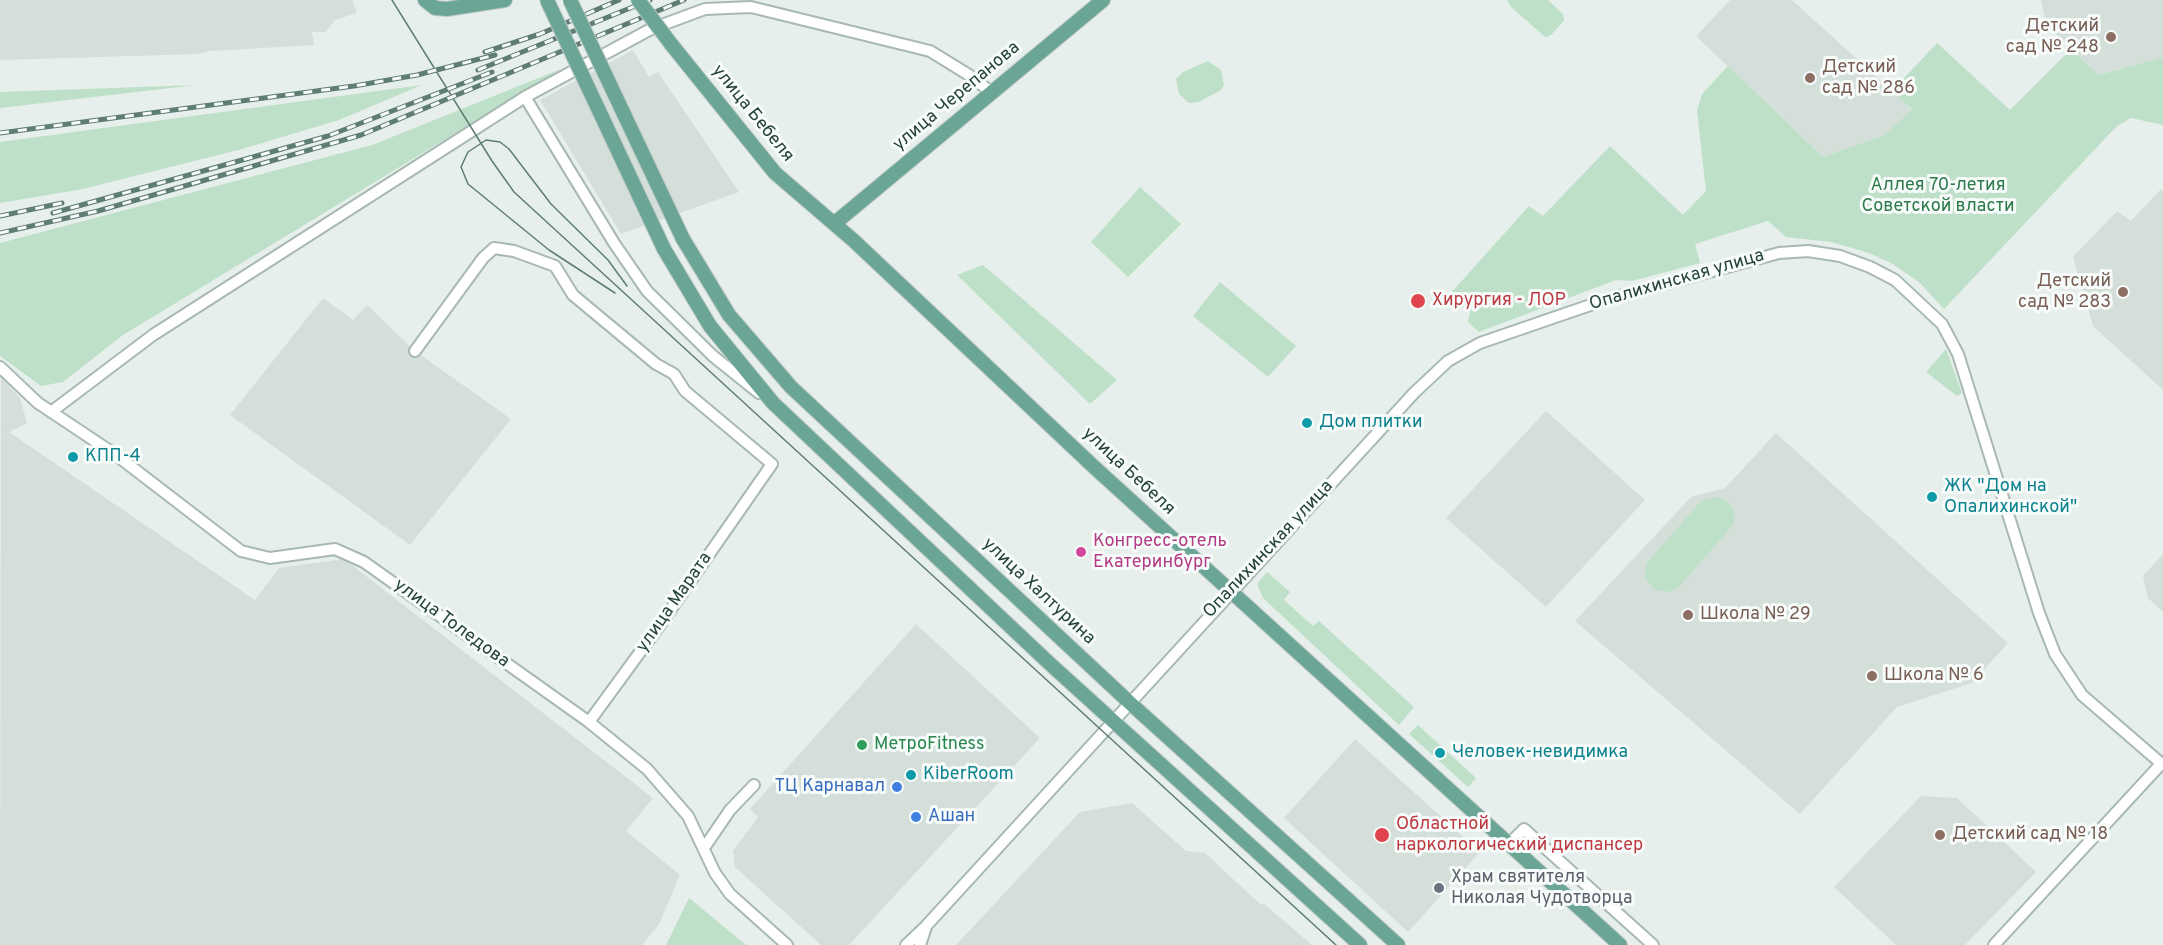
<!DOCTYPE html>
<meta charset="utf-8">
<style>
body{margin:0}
canvas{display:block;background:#e6efeb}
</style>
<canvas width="2163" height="945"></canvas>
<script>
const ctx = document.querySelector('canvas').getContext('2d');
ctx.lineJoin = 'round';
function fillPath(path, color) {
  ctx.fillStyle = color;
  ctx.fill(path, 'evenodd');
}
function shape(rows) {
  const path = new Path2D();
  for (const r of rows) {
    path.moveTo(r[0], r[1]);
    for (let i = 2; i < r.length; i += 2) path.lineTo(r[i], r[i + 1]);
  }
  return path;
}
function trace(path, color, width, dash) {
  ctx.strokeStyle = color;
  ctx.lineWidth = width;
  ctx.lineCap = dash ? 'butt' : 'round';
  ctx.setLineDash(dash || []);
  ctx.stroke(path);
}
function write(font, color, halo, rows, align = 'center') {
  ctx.font = font + ' Overpass,sans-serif';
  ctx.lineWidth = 6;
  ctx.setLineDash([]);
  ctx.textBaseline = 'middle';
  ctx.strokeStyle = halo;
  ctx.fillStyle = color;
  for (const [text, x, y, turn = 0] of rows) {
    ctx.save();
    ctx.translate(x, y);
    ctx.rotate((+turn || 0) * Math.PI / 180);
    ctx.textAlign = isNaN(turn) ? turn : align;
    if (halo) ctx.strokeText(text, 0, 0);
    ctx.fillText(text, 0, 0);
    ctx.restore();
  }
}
const built = shape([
 [0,0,352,0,357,13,335,20,326,32,312,32,314,45,210,51,197,54,2,60,0,59],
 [1730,0,1792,0,1912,109,1885,135,1823,157,1696,36],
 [2041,0,2163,0,2163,57,2099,75,2046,25],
 [633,50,649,77,658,72,739,192,621,234,540,100],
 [2161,189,2163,191,2163,390,2093,326,2073,257,2117,211,2131,221],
 [323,298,353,320,367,305,415,351,511,419,410,545,230,415],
 [1,378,20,398,27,423,9,432,255,600,279,568,344,559,653,798,626,831,680,875,659,924,642,945,0,945],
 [1546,411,1645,500,1546,607,1446,518],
 [1776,433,2008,643,1972,683,1897,707,1800,814,1575,621,1691,497,1725,488],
 [2163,554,2163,612,2148,598,2143,576],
 [916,624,1040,738,849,945,821,945,735,867,733,851,758,817,750,809],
 [1355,739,1480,852,1408,932,1284,818],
 [1921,796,1957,798,2036,872,1965,945,1896,945,1834,887],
 [1132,803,1186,851,1205,853,1260,904,1264,904,1312,945,956,945,1080,812]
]);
const green = shape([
 [1507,0,1548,0,1563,14,1564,21,1550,36,1545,37,1510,6],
 [1937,43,2010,110,2071,49,2099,75,2163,57,2163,125,2131,118,2116,127,1944,309,1919,282,1891,263,1869,253,1831,242,1786,237,1768,221,1695,244,1700,263,1632,281,1616,280,1479,332,1468,322,1470,313,1449,295,1529,206,1543,216,1610,146,1683,215,1706,191,1697,111,1702,94,1728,66,1823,157,1885,135,1912,109,1892,91],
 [1208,61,1221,70,1224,85,1221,90,1199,102,1189,103,1179,94,1176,79,1183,72],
 [561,69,123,335,63,382,41,386,0,356,0,243,372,145],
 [196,85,0,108,0,92],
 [422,85,339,120,242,149,83,189,0,203,0,142],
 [1140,187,1181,224,1128,277,1091,242],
 [983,265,1117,380,1090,404,957,275],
 [1220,282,1296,346,1268,377,1193,316],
 [1946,349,1962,393,1957,396,1926,372],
 [1715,497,1723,499,1732,507,1735,517,1733,525,1677,589,1667,592,1654,589,1645,577,1646,564,1701,501],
 [1267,572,1290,592,1284,600,1313,626,1319,621,1414,707,1399,725,1263,598,1257,584],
 [1418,725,1476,778,1468,787,1409,734],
 [689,898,746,945,666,945]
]);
const minor = shape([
 [525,97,614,243,647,291,713,356,759,393],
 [415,351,483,258,494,248,514,251,555,266,573,295,656,364,674,374,685,391,772,464,662,622,589,722],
 [0,367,38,403,116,455,241,551,270,558,335,549,364,562,589,722,647,769,688,816,715,873,730,894,787,945],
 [51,412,153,335,525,97,651,29,705,9,751,7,930,51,969,75,991,92],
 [1508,845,1524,829,1653,945],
 [704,848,730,810,754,785],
 [906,945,926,926,1414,393,1448,361,1480,343,1605,300,1779,253,1808,251,1840,256,1870,267,1895,280,1942,324,1958,354,2039,613,2055,654,2082,695,2163,765],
 [920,945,926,927],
 [1994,945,2161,764]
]);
const major = shape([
 [425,0,435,8,447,9,505,0],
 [671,44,775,173,853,240,1094,467,1620,945],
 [835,223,1103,0],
 [683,239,729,315,791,387,1130,703,1398,945],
 [664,249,710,326,773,403,1049,663,1360,945]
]);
const tram = shape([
 [392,0,492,161,514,192,1336,945],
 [615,293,549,250,468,184,461,167,468,152,486,140,500,142,509,149,551,204,608,260,627,286]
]);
const rail = shape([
 [485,52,540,34,619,0],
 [478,70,650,0],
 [0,133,354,86,417,75,495,55],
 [53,213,328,136,492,72],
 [0,216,62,203],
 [0,233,98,211,361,135,684,0]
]);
const majorBridge = shape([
 [547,0,664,249],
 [570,0,683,239],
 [638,0,671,44]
]);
const markers = [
 [2111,37,6,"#8d6e63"],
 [1810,78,6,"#8d6e63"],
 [2123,292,6,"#8d6e63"],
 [1418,301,8,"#e0444e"],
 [1307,423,6,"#0f9aa8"],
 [73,457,6,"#0f9aa8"],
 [1932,497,6,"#0f9aa8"],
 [1081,552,6,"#d1479c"],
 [1688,615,6,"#8d6e63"],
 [1872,676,6,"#8d6e63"],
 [862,745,6,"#2e9e5b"],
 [1440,753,6,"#0f9aa8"],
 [911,775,6,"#0f9aa8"],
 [897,787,6,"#3f7fe0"],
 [916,817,6,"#3f7fe0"],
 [1382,835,8,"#e0444e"],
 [1940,835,6,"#8d6e63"],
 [1439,888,6,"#6b7280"]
];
const educationNames = [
 ["Детский",2099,27,"right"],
 ["сад № 248",2099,48,"right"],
 ["Детский",1822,68],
 ["сад № 286",1822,89],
 ["Детский",2111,282,"right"],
 ["сад № 283",2111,303,"right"],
 ["Школа № 29",1700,615],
 ["Школа № 6",1884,676],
 ["Детский сад № 18",1952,835]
];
const streetNames = [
 ["улица Черепанова",957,97,-40],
 ["улица Бебеля",752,114,51],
 ["Опалихинская улица",1677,281,-16],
 ["улица Бебеля",1128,472,43],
 ["Опалихинская улица",1269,550,-47],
 ["улица Халтурина",1038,592,43],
 ["улица Марата",675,603,-55],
 ["улица Толедова",451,624,36]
];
const parkNames = [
 ["Аллея 70-летия",1938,186],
 ["Советской власти",1938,207]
];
const healthNames = [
 ["Хирургия - ЛОР",1432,301],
 ["Областной",1396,825],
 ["наркологический диспансер",1396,846]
];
const cultureNames = [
 ["Дом плитки",1319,423],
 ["КПП-4",85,457],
 ["ЖК \"Дом на",1944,487],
 ["Опалихинской\"",1944,508],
 ["Человек-невидимка",1452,753],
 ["KiberRoom",923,775]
];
const hotelNames = [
 ["Конгресс-отель",1093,542],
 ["Екатеринбург",1093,563]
];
const leisureNames = [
 ["МетроFitness",874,745]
];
const shopNames = [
 ["ТЦ Карнавал",885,787],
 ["Ашан",928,817,"left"]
];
const worshipNames = [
 ["Храм святителя",1451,878],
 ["Николая Чудотворца",1451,899]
];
fillPath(built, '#d4dfda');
fillPath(green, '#bfe0c8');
trace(minor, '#a8b8b2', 14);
trace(major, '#c2cac8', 16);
trace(minor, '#fff', 10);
trace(major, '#6aa596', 14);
trace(tram, '#5f7d75', 1.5);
trace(rail, '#5f7d75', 5);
trace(rail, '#f7fbf9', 3, [9]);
trace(majorBridge, '#c2cac8', 16, []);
trace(majorBridge, '#6aa596', 14);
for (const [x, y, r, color] of markers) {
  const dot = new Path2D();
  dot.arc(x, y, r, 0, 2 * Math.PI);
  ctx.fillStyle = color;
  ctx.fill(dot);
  trace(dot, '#f7fbf9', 2);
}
write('18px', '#785e54', '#f7fbf9', educationNames, 'left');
write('18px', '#24423a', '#f7fbf9', streetNames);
write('18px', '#2d7a4b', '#f7fbf9', parkNames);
write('18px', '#be3a42', '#f7fbf9', healthNames, 'left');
write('18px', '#0d838f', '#f7fbf9', cultureNames, 'left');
write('18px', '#b23c85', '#f7fbf9', hotelNames, 'left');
write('18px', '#27864d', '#f7fbf9', leisureNames, 'left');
write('18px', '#366cbe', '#f7fbf9', shopNames, 'right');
write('18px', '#5b616d', '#f7fbf9', worshipNames, 'left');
</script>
